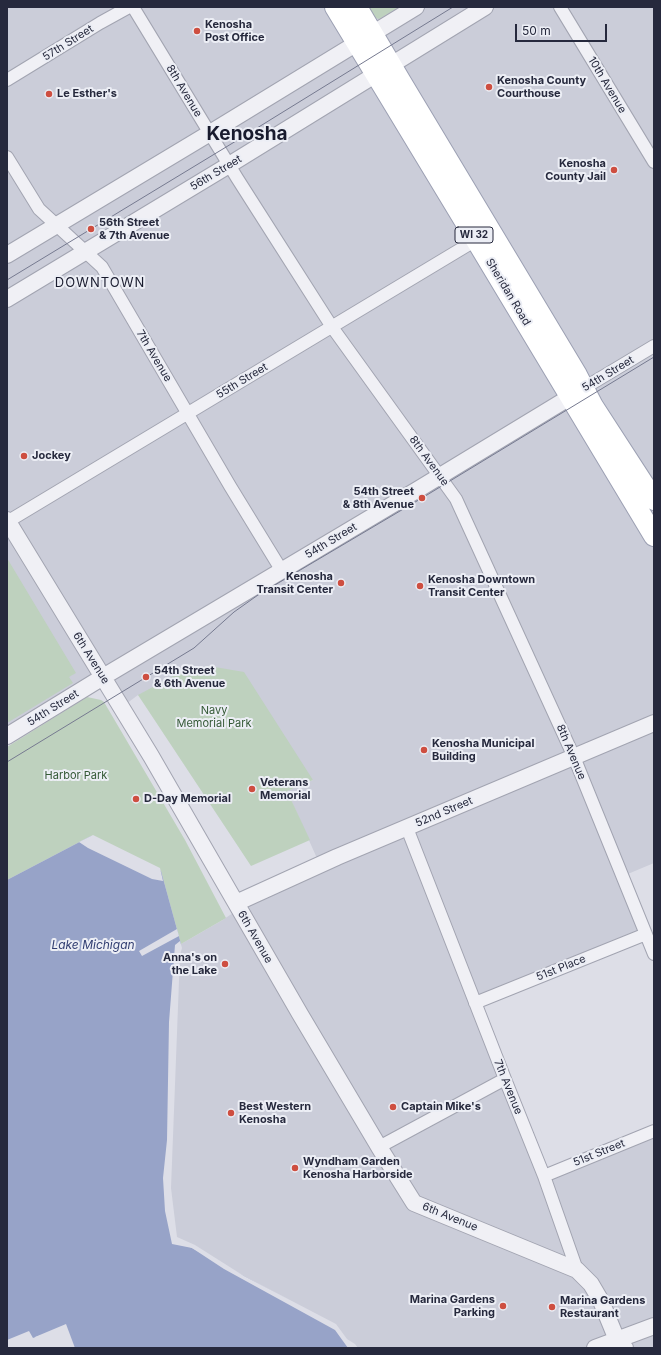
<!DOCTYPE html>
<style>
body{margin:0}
#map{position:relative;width:661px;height:1355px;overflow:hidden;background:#dddee7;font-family:Inter,sans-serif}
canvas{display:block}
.frame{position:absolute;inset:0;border:8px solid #26293d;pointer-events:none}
.scale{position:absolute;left:515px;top:24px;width:92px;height:18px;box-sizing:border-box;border:2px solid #26293d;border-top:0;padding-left:5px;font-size:12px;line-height:14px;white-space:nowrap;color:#26293d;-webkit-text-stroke:3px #eceef5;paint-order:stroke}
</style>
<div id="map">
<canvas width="661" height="1355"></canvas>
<div class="frame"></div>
<div class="scale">50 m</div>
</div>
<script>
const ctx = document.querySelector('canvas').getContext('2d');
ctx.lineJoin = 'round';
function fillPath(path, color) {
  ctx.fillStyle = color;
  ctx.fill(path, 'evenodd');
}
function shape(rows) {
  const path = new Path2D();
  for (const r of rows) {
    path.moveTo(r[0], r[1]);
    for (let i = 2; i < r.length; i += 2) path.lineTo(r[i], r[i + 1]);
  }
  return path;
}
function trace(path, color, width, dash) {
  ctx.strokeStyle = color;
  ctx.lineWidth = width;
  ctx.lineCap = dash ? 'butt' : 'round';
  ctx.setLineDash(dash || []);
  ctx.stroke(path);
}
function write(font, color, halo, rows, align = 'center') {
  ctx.font = font + ' Inter,sans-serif';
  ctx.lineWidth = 4;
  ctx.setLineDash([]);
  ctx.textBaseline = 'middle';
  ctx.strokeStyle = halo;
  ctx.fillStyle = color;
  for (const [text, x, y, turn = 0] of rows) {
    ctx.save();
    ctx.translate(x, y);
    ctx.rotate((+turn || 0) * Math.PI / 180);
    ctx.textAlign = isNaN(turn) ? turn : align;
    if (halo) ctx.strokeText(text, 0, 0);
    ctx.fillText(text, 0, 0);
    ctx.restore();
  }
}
const built = shape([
 [7,7,654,7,654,863,623,876,646,934,475,1003,544,1175,654,1131,654,1348,358,1348,175,1239,169,1188,178,955,181,944,221,921,239,909,320,865,287,791,313,780,138,695,122,707,103,677,7,736]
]);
const green = shape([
 [364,7,399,7,379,19,369,16],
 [7,558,76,673,69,677,73,683,7,723],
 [209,666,244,672,313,780,287,791,310,840,251,866,138,695,181,672],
 [87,697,101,700,104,702,185,840,226,918,181,944,161,871,91,836,7,880,7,747]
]);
const water = shape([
 [91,836,161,871,181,944,178,955,169,1188,175,1239,335,1325,345,1340,358,1348,47,1348,41,1335,33,1338,29,1331,7,1340,7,880]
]);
const pier = shape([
 [93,835,160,868,163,881,152,879,88,848,79,842],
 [177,929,179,936,142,956,139,951],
 [180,941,182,948,180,955,171,1188,177,1237,195,1245,244,1276,336,1324,347,1339,355,1344,358,1348,348,1348,335,1330,224,1269,192,1248,172,1244,165,1211,163,1178,167,1140,169,1022,175,945],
 [66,1324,75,1348,45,1348,40,1337,36,1339,35,1337]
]);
const minor = shape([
 [133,7,237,178,332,327,456,499,574,757,654,954],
 [560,7,654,162],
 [7,80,100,23,129,7],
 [7,157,39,209,102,267,230,486,282,571],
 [584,388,654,346],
 [7,522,476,240],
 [407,828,505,1079,544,1176,577,1270],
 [475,1003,646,934],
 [379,1147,505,1079],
 [544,1176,654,1131]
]);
const tertiary = shape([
 [7,255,210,133,416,7],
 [7,299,229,165,485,7],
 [7,520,151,756,300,1014,379,1147,414,1203,577,1270,591,1284,601,1301,617,1340,625,1348],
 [7,736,103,677,417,490,580,391],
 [236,903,337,857,654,723],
 [595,1348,654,1326]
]);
const primary = shape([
 [335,7,476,240,654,536],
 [357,7,400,80,577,375,593,406,654,500]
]);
const tram = shape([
 [7,280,236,141,453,7],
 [7,762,194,648,234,612,258,595,422,498,654,357]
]);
const markers = [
 [197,31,4,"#ce4e40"],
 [489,87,4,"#ce4e40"],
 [49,94,4,"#ce4e40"],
 [614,170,4,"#ce4e40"],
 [91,229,4,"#ce4e40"],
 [24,456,4,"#ce4e40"],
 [422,498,4,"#ce4e40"],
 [341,583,4,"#ce4e40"],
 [420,586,4,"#ce4e40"],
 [146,677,4,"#ce4e40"],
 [424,750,4,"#ce4e40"],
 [252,789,4,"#ce4e40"],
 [136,799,4,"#ce4e40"],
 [225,964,4,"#ce4e40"],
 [393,1107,4,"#ce4e40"],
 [231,1113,4,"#ce4e40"],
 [295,1168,4,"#ce4e40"],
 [503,1306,4,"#ce4e40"],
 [552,1307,4,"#ce4e40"]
];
const shields = [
 [474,235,38]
];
const shieldNames = [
 ["WI 32",474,235]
];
const poiNames = [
 ["Kenosha",205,25],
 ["Post Office",205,38],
 ["Kenosha County",497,81],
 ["Courthouse",497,94],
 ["Le Esther's",57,94],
 ["Kenosha",606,164,"right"],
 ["County Jail",606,177,"right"],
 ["56th Street",99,223],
 ["& 7th Avenue",99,236],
 ["Jockey",32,456],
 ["54th Street",414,492,"right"],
 ["& 8th Avenue",414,505,"right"],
 ["Kenosha",333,577,"right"],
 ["Transit Center",333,590,"right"],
 ["Kenosha Downtown",428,580],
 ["Transit Center",428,593],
 ["54th Street",154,671],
 ["& 6th Avenue",154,684],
 ["Kenosha Municipal",432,744],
 ["Building",432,757],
 ["Veterans",260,783],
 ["Memorial",260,796],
 ["D-Day Memorial",144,799],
 ["Anna's on",217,958,"right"],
 ["the Lake",217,971,"right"],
 ["Best Western",239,1107],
 ["Kenosha",239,1120],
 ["Captain Mike's",401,1107],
 ["Wyndham Garden",303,1162],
 ["Kenosha Harborside",303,1175],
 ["Marina Gardens",495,1300,"right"],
 ["Parking",495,1313,"right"],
 ["Marina Gardens",560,1301],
 ["Restaurant",560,1314]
];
const streetNames = [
 ["57th Street",68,43,-32],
 ["10th Avenue",607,85,59],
 ["8th Avenue",184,91,59],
 ["56th Street",216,173,-31],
 ["Sheridan Road",508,292,59],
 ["7th Avenue",154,356,59],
 ["54th Street",608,374,-31],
 ["55th Street",242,381,-31],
 ["8th Avenue",429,461,54],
 ["54th Street",331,541,-31],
 ["6th Avenue",91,658,58],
 ["54th Street",53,708,-32],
 ["8th Avenue",571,752,67],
 ["52nd Street",444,812,-23],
 ["6th Avenue",255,937,60],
 ["51st Place",561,968,-22],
 ["7th Avenue",508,1087,68],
 ["51st Street",599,1153,-22],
 ["6th Avenue",450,1217,22]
];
const parkNames = [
 ["Navy",214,711],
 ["Memorial Park",214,724],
 ["Harbor Park",76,776]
];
const waterNames = [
 ["Lake Michigan",93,945]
];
const quarterNames = [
 ["DOWNTOWN",100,283]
];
const townNames = [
 ["Kenosha",247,134]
];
fillPath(built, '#cbcdd9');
fillPath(green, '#bed1be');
fillPath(water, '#97a3c8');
fillPath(pier, '#dddee7');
trace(minor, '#a2a4b1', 14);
trace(tertiary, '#a2a4b1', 18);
trace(primary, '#9ca0b3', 22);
trace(minor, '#f0f0f5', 12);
trace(tertiary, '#f0f0f5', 16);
trace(primary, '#fff', 20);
trace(tram, '#767a90', 1);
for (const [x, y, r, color] of markers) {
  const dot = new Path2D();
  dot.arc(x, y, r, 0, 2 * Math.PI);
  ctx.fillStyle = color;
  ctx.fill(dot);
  trace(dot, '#eceef5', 1.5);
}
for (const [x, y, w] of shields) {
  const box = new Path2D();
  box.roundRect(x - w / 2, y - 8, w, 16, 3);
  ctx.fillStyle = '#eceef5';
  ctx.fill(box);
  trace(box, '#26293d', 1);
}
write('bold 10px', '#26293d', null, shieldNames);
write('bold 11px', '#26293d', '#eceef5', poiNames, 'left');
write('11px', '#26293d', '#eceef5', streetNames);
write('11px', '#345936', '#eceef5', parkNames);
write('italic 12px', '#313d71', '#eceef5', waterNames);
ctx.letterSpacing = '1px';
write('13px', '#191b2e', '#eceef5', quarterNames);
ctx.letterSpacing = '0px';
write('bold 19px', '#191b2e', '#eceef5', townNames);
</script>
